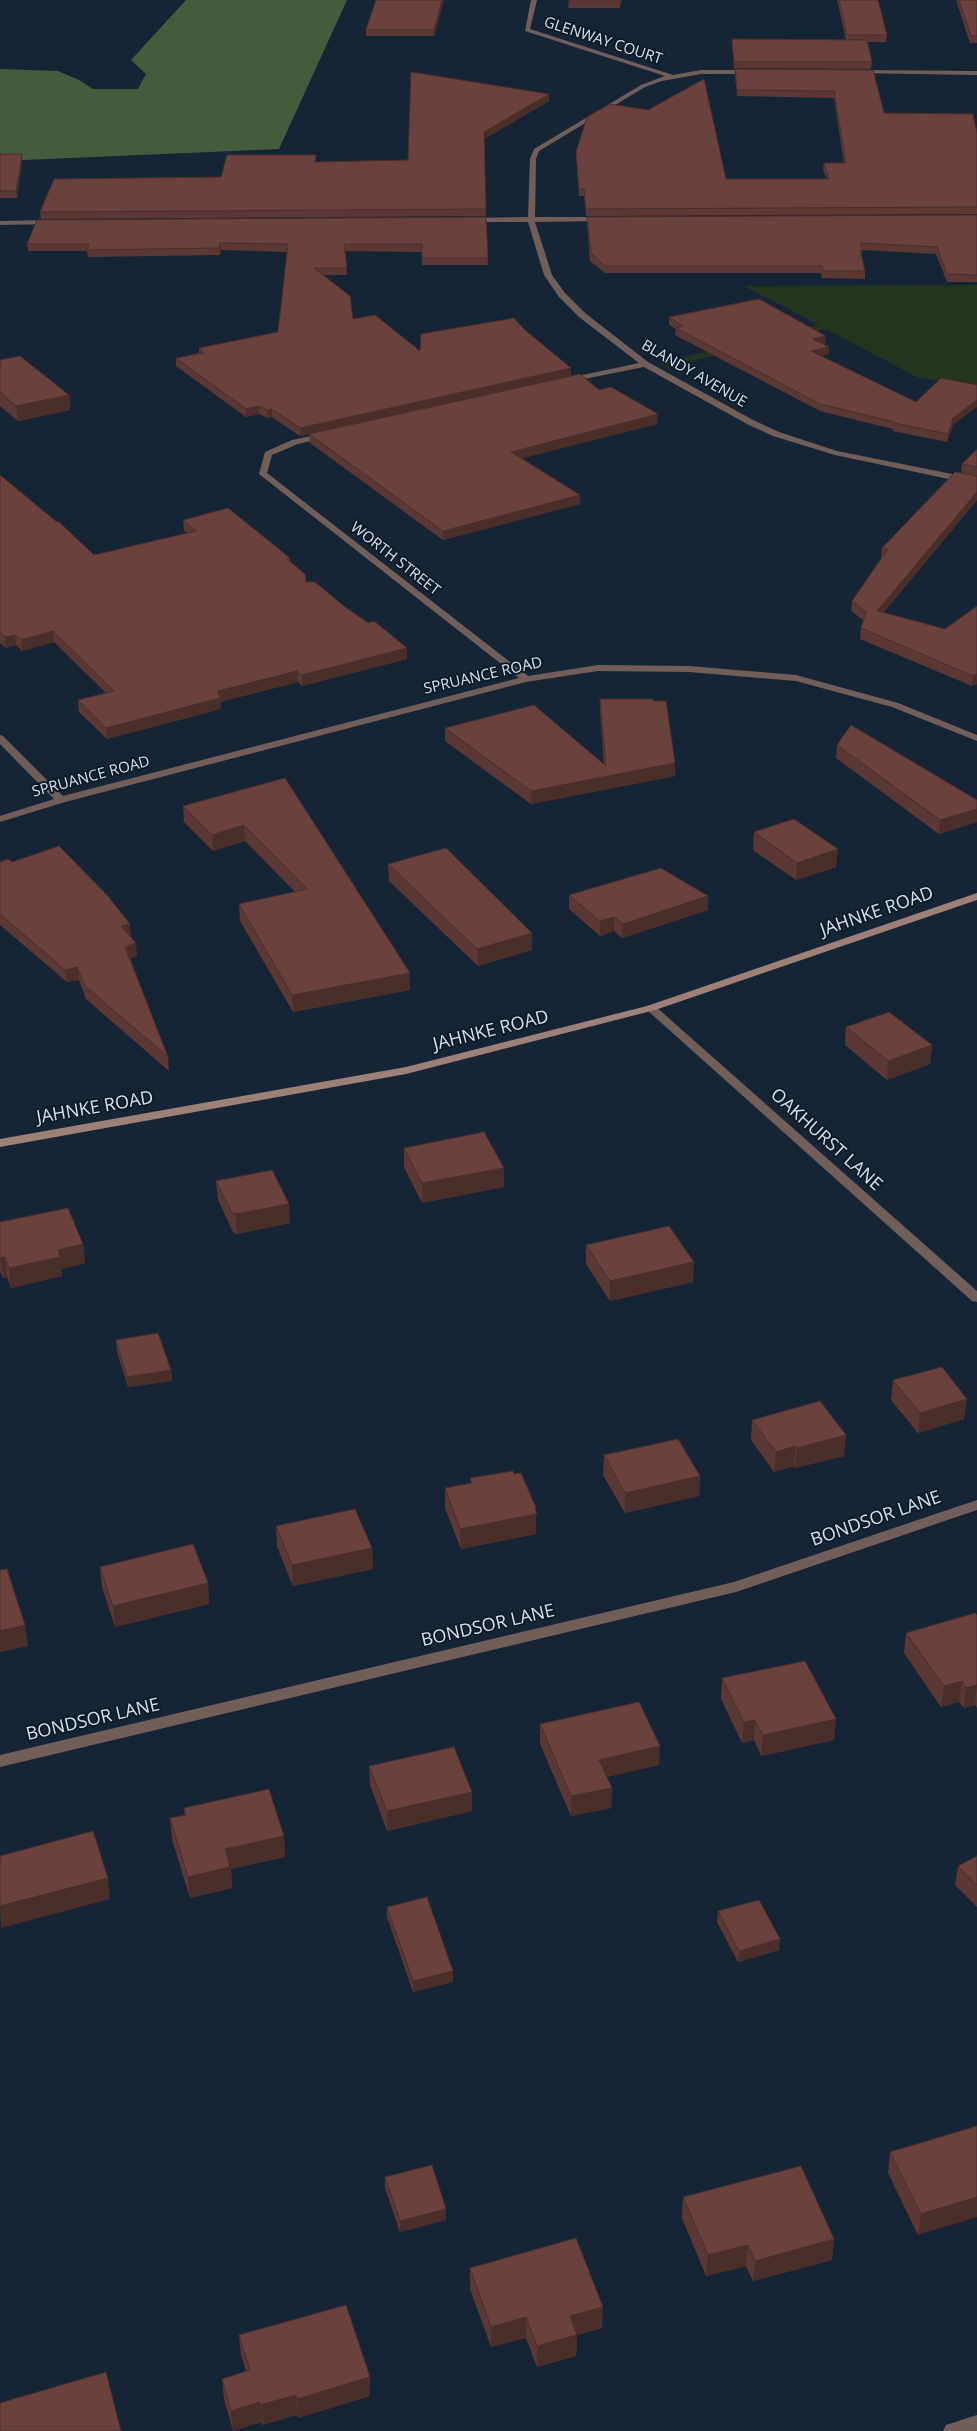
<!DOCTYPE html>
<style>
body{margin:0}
canvas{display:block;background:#162536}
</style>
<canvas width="977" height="2431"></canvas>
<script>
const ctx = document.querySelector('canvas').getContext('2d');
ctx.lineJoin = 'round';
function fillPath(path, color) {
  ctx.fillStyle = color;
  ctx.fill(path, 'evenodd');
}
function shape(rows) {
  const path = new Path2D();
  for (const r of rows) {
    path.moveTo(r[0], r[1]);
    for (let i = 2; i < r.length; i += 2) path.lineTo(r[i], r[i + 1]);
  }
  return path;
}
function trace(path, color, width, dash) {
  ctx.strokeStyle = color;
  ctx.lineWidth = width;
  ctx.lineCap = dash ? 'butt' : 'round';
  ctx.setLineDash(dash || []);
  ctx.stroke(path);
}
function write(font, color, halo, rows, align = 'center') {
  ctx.font = font + ' "Open Sans",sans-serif';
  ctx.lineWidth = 4;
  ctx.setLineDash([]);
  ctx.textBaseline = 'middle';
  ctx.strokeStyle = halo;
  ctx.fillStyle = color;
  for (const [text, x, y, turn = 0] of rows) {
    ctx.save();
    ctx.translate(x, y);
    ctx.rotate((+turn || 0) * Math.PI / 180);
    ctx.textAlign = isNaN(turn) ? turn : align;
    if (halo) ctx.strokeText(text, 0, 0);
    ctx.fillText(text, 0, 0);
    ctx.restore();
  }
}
const green = shape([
 [977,285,977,388,917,377,826,329,667,367,659,363,819,325,744,286]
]);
const forest = shape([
 [186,0,347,0,279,149,0,161,0,69,58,71,79,80,93,89,138,89,146,74,131,60]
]);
const street = shape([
 [531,0,537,0,530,29,673,75,701,70,752,70,755,72,752,74,701,74,662,81,645,87,539,151,536,159,535,217,602,217,606,219,602,221,535,222,552,275,565,293,585,313,648,362,753,420,779,432,837,451,977,479,977,485,835,455,773,436,747,424,644,367,564,383,564,379,639,363,579,317,559,297,544,275,528,222,470,222,466,220,470,218,528,217,530,159,534,149,641,85,665,76,525,31,531,0],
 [857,70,977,71,977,75,855,73,857,70],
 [0,221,52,220,56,222,52,224,0,225,0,221],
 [326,433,330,435,329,437,298,444,272,455,267,473,528,676,598,665,689,666,796,675,898,703,977,735,977,741,892,707,796,681,689,672,598,671,526,682,65,802,0,822,0,816,54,799,0,744,0,735,3,736,63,796,519,678,259,474,265,452,292,440,326,433],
 [651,1005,655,1006,977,1291,977,1302,972,1301,647,1010,645,1008,647,1006,651,1005],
 [977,1500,977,1510,736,1592,0,1767,0,1755,734,1582,977,1500],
 [977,2415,977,2431,943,2431,946,2425,977,2415]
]);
const secondary = shape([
 [977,893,977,900,655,1010,406,1074,0,1147,0,1139,406,1067,647,1006,977,893]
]);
const wall = shape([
 [444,0,434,36,366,36,366,30],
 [569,0,621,0,620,8,568,8],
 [837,0,878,0,887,35,886,42,867,42,872,62,871,69,734,68,732,45,732,39,846,40],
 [956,0,977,0,977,43,970,43],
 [735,69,873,70,884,113,977,133,977,214,586,216,584,196,579,196,576,152,726,179,827,179,823,170,824,163,844,163,834,98,737,96,735,76],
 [549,94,549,101,484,139,486,216,41,219,40,212,221,177,316,162,408,160],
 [0,154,22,154,22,161,17,198,0,198],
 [977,215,977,282,947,282,936,254,862,250,862,258,865,271,865,279,822,278,821,273,605,273,590,261,587,224,587,217],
 [486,217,488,265,422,265,422,252,345,251,347,275,324,275,353,319,420,351,525,330,571,376,599,390,657,424,522,458,580,495,580,504,443,540,310,443,309,434,300,436,272,417,268,418,259,414,246,417,176,366,176,358,199,353,199,348,278,332,287,252,221,250,220,255,88,257,87,251,28,251,27,244],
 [669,317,825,344,824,344,829,354,821,356,953,425,947,442,893,431,893,429,820,411,675,335,676,329,669,325],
 [0,360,69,395,70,410,18,421,0,406],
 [977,450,977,500,884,612,945,629,977,606,977,684,972,686,860,639,861,628,863,620,851,611,852,601,881,558,882,548,961,473,962,464],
 [0,475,94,555,187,533,184,530,183,520,290,558,290,561,306,582,407,648,407,659,302,686,298,682,220,702,221,709,107,739,79,712,78,700,106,693,54,642,22,651,16,645,6,648,0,643],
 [600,699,675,763,675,776,531,804,445,741,445,728,604,764,600,712],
 [837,745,977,800,977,822,939,834,836,758],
 [285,778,410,973,410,990,293,1012,240,921,239,904,295,892,245,841,213,851,184,822,183,806],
 [754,832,836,867,796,880,753,850],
 [0,862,12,862,131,936,137,956,130,958,168,1057,169,1071,86,999,79,980,67,982,0,925],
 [388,864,532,933,532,950,478,966,389,881],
 [569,895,708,910,622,938,614,931,600,936,569,909],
 [846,1027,932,1045,930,1064,887,1080,845,1045],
 [404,1148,504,1168,504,1187,422,1203,404,1167],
 [216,1181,290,1223,237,1234,233,1232,218,1200],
 [0,1222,83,1244,85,1263,62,1269,62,1276,11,1288,7,1277,3,1278,0,1271],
 [586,1245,693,1282,610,1301,586,1264],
 [116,1340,171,1370,172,1381,128,1387,117,1351],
 [893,1380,964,1419,918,1433,891,1400],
 [752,1420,844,1456,795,1468,794,1466,774,1472,751,1440],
 [604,1455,700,1476,699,1496,625,1513,603,1475],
 [514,1474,536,1508,536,1534,461,1549,445,1508,445,1488,471,1483,470,1478],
 [276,1526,372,1548,373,1569,293,1586,277,1547],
 [100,1567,208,1583,209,1604,115,1627,102,1587],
 [977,1615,977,1708,975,1705,964,1708,959,1702,941,1707,904,1653,906,1633],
 [722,1678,834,1740,761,1756,754,1740,742,1743,721,1699],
 [540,1724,659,1765,606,1777,612,1788,611,1808,571,1816,540,1744],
 [369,1766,472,1792,472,1811,387,1831,370,1785],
 [184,1808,284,1836,285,1857,231,1869,232,1888,190,1898,172,1839,170,1818,185,1815],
 [977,1856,977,1907,955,1885,958,1866],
 [387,1907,453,1971,453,1982,413,1992,387,1917],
 [718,1911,779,1950,738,1962,717,1922],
 [977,2126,918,2235,888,2173,890,2152],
 [385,2177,446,2209,446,2220,400,2232,385,2188],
 [683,2197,834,2239,832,2260,753,2281,746,2266,706,2276,682,2218],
 [470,2268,602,2328,577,2335,576,2356,537,2367,526,2338,491,2347,470,2289],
 [239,2335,370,2396,298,2418,297,2415,262,2425,261,2422,233,2431,224,2399,222,2379,246,2371,241,2355]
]);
const shadedWall = shape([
 [442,0,444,0,434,36,434,30],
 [549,94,549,101,484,139,484,132],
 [22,154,22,161,17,198,16,191],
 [220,243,221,250,220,255,219,248],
 [826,336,825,344,813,346,813,339],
 [829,347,829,354,810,359,811,351],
 [571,368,571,376,300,436,300,428],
 [69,395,70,410,18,421,16,406],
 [977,400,977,407,953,425,947,442,948,434,952,419],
 [259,406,259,414,246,417,246,409],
 [272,409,272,417,268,418,267,410],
 [658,414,657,424,511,461,511,452],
 [977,492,977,500,876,621,877,611],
 [580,495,580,504,443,540,443,531],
 [53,631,54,642,22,651,21,640],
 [15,635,16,645,6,648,5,637],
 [407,648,407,659,302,686,302,675],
 [297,671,298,682,220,702,221,709,107,739,106,728,218,691],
 [977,674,977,684,972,686,973,676],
 [675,763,675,776,531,804,531,791],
 [977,809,977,822,939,834,940,820],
 [244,825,245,841,213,851,212,835],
 [838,849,836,867,796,880,797,863],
 [708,896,708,910,622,938,623,924],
 [614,917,614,931,600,936,600,921],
 [130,924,131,936,122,939,121,926],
 [532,933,532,950,478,966,477,949],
 [136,943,137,956,126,959,125,947],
 [77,967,79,980,67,982,65,970],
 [410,973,410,990,293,1012,292,995],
 [932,1045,930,1064,887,1080,888,1061],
 [504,1168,504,1187,422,1203,422,1183],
 [289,1204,290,1223,237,1234,236,1214],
 [83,1244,85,1263,62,1269,62,1276,11,1288,9,1268,58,1250],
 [5,1257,7,1277,3,1278,0,1258],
 [694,1262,693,1282,610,1301,610,1281],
 [171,1370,172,1381,128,1387,127,1377],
 [967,1399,964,1419,918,1433,920,1413],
 [846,1435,844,1456,795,1468,797,1448],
 [795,1446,794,1466,774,1472,776,1452],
 [700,1476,699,1496,625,1513,625,1493],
 [536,1508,536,1534,461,1549,460,1529],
 [372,1548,373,1569,293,1586,292,1565],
 [208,1583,209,1604,115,1627,113,1606],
 [25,1625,28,1646,0,1652,0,1631],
 [962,1681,959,1702,941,1707,944,1686],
 [977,1685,975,1705,964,1708,966,1688],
 [836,1719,834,1740,761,1756,763,1735],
 [755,1720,754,1740,742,1743,744,1722],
 [660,1746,659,1765,598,1779,599,1760],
 [612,1788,611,1808,571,1816,571,1796],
 [472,1792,472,1811,387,1831,387,1811],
 [284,1836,285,1857,231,1869,232,1888,190,1898,188,1877,225,1849],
 [108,1878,110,1899,1,1928,0,1906],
 [780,1939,779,1950,738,1962,739,1951],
 [453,1971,453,1982,413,1992,413,1981],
 [977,2197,977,2217,918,2235,921,2214],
 [446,2209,446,2220,400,2232,400,2221],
 [834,2239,832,2260,753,2281,755,2261],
 [748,2245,746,2266,706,2276,708,2255],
 [603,2307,602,2328,574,2336,577,2335,576,2356,537,2367,537,2346,570,2316],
 [526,2317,526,2338,491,2347,491,2327],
 [370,2377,370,2396,298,2418,297,2399],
 [296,2395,297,2415,262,2425,260,2405],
 [260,2402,261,2422,233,2431,231,2411]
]);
const building = shape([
 [376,0,442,0,434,30,366,30,376,0],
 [569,0,621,0,621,2,569,2,569,0],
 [839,0,878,0,887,35,847,35,839,0],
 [959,0,977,0,977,36,971,36,959,0],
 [732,39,867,40,872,62,734,62,732,39],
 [735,69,873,70,884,113,973,114,977,133,977,207,586,209,584,189,579,189,576,152,587,117,610,104,648,110,704,79,726,179,829,179,824,163,846,163,834,91,737,90,735,69],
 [411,72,549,94,484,132,486,209,40,212,54,179,221,177,227,155,316,155,315,162,408,160,411,72],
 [0,154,22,154,16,191,0,191,0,154],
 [977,215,977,275,947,274,937,247,860,243,863,250,860,250,865,271,823,271,822,266,605,266,591,253,587,217,977,215],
 [486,217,488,258,422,258,422,244,344,244,347,268,314,268,350,296,353,319,375,315,420,351,421,334,514,318,525,330,571,368,300,428,272,409,267,410,259,406,246,409,176,358,204,353,199,348,278,332,288,244,220,243,219,248,87,250,89,244,27,244,37,220,486,217],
 [759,299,826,336,813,339,829,347,811,351,916,402,941,378,977,385,977,400,952,419,953,419,948,434,894,423,895,422,820,404,676,328,683,326,669,317,759,299],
 [20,356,69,395,16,406,0,392,0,360,20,356],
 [580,374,599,390,611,387,658,414,511,452,580,495,443,531,309,434,580,374],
 [976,450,977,450,977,467,962,464,976,450],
 [955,472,977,476,977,492,877,611,945,629,977,606,977,674,973,676,861,628,866,612,852,601,888,549,882,548,955,472],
 [0,475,57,522,59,522,94,555,196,531,183,520,228,508,290,558,287,559,305,574,306,582,315,582,345,607,368,623,374,621,407,648,302,675,297,671,218,691,220,698,106,728,78,700,114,691,53,631,21,640,15,635,5,637,0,633,0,475],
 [600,699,653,699,653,701,666,701,675,763,531,791,445,728,534,705,606,766,600,699],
 [851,725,977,800,977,809,940,820,837,745,851,725],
 [285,778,410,973,292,995,239,904,307,889,244,825,212,835,183,806,285,778],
 [794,819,838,849,797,863,754,832,794,819],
 [59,846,107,895,130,924,121,926,136,943,125,947,168,1057,85,986,77,967,65,970,0,914,0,862,8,859,12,862,59,846],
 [446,848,532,933,477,949,388,864,446,848],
 [661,868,708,896,623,924,614,917,600,921,569,895,661,868],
 [889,1012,932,1045,888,1061,846,1027,889,1012],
 [484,1132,504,1168,422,1183,404,1148,484,1132],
 [272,1170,289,1204,236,1214,232,1213,216,1181,272,1170],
 [68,1208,83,1244,58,1250,60,1257,9,1268,5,1257,0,1258,0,1222,68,1208],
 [669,1226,694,1262,610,1281,586,1245,669,1226],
 [158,1333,171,1370,127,1377,116,1340,158,1333],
 [942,1367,967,1399,920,1413,893,1380,942,1367],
 [820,1401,846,1435,797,1448,795,1446,776,1452,752,1420,820,1401],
 [678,1439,700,1476,625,1493,604,1455,678,1439],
 [513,1471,514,1474,521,1473,536,1508,535,1508,537,1514,460,1529,445,1488,472,1483,470,1478,513,1471],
 [355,1509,372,1548,292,1565,276,1526,355,1509],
 [193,1544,208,1583,113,1606,100,1567,193,1544],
 [7,1569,25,1625,0,1631,0,1570,7,1569],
 [975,1613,977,1615,977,1685,966,1688,962,1681,944,1686,906,1633,975,1613],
 [805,1661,836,1719,763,1735,755,1720,744,1722,722,1678,805,1661],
 [639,1702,660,1746,599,1760,612,1788,571,1796,540,1724,639,1702],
 [454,1747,472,1792,387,1811,369,1766,454,1747],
 [269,1789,284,1836,225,1849,230,1867,188,1877,170,1818,186,1815,184,1808,269,1789],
 [93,1831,108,1878,0,1906,0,1856,93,1831],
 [977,1856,977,1885,958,1866,977,1856],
 [427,1897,453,1971,413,1981,387,1907,427,1897],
 [759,1900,780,1939,739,1951,718,1911,759,1900],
 [977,2126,977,2197,921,2214,890,2152,977,2126],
 [432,2165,446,2209,400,2221,385,2177,432,2165],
 [801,2166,834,2239,755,2261,748,2245,708,2255,683,2197,801,2166],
 [576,2238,603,2307,570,2316,577,2335,537,2346,526,2317,491,2327,470,2268,576,2238],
 [346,2305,370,2377,297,2399,296,2395,260,2405,260,2402,231,2411,222,2379,250,2370,239,2335,346,2305],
 [106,2372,121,2431,0,2431,0,2403,106,2372]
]);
const farStreetnames = [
 ["GLENWAY COURT",603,41,18],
 ["BLANDY AVENUE",694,374,30],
 ["WORTH STREET",395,559,38],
 ["SPRUANCE ROAD",483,676,-13],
 ["SPRUANCE ROAD",91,777,-15]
];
const streetNames = [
 ["JAHNKE ROAD",877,912,-19],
 ["JAHNKE ROAD",491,1031,-14],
 ["JAHNKE ROAD",95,1108,-10],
 ["OAKHURST LANE",826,1140,42],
 ["BONDSOR LANE",876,1519,-19],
 ["BONDSOR LANE",488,1626,-13],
 ["BONDSOR LANE",93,1720,-13]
];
fillPath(green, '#24351d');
fillPath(forest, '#455c3c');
fillPath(street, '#715e59');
fillPath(secondary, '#9d8076');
fillPath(wall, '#5b3834');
fillPath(shadedWall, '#4a2e2a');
fillPath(building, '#6a413c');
trace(building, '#4a2e2a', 1);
write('15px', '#d7e1ed', '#0c1b2b', farStreetnames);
write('18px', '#d7e1ed', '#0c1b2b', streetNames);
</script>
